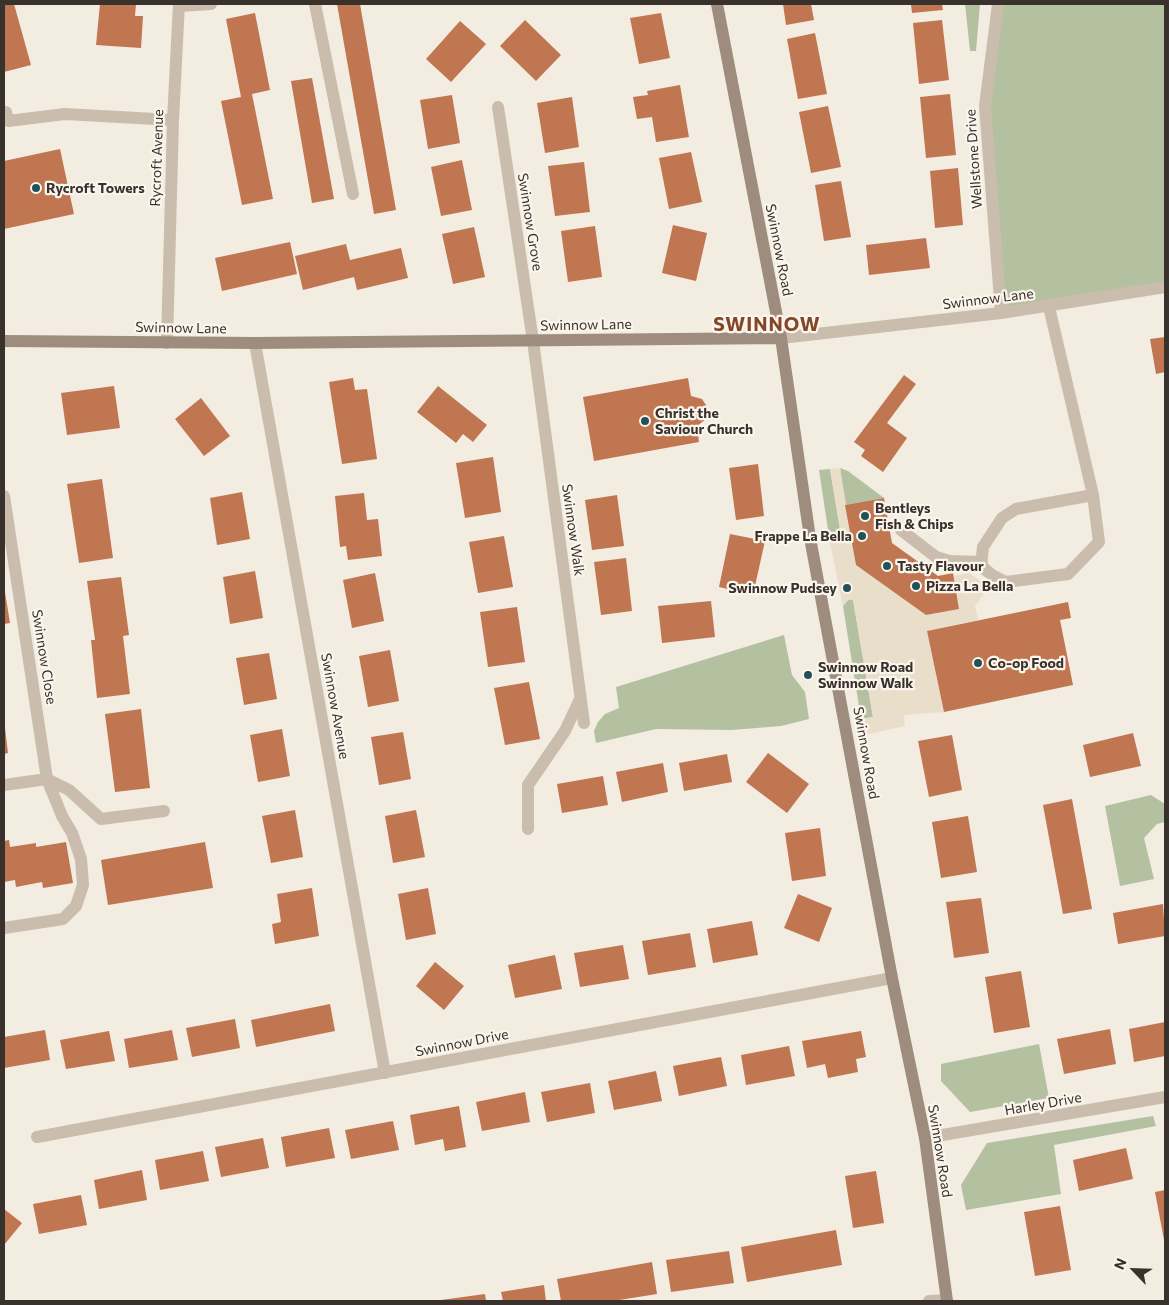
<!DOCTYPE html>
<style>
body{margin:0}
#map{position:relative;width:1169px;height:1305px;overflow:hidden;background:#f2ece1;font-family:Commissioner,sans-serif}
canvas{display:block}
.frame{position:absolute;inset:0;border:5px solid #39312b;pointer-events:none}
.north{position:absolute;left:1109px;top:1245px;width:50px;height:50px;-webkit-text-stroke:4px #faf5ed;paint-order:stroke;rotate:294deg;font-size:14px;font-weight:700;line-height:20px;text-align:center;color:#39312b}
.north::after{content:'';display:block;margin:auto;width:18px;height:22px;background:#39312b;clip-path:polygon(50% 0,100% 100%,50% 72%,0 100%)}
</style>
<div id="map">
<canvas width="1169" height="1305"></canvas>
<div class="frame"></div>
<div class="north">N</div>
</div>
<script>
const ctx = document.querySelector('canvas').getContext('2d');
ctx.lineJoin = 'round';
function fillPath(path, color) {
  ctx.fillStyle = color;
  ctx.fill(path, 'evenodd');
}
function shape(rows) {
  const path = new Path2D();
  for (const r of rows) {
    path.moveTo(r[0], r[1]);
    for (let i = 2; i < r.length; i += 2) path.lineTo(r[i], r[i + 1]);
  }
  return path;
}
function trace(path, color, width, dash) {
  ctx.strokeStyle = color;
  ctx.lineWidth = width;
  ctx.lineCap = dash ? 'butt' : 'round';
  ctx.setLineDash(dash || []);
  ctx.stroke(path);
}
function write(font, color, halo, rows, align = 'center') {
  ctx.font = font + ' Commissioner,sans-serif';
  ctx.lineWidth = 4.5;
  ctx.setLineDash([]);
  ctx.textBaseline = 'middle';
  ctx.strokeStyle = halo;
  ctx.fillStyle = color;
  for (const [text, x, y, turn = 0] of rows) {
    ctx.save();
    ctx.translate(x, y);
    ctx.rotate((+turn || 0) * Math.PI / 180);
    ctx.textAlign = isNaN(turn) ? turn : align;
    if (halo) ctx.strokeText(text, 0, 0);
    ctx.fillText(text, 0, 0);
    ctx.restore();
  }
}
const green = shape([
 [965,4,980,4,976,51,970,51],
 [998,4,1165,4,1165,286,1001,313,985,106],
 [840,468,848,471,884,498,845,505],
 [830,469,842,541,830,543,819,470],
 [848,600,853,600,873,717,861,719,843,606],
 [784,635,792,675,805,692,809,719,781,726,732,730,656,729,596,743,594,731,598,722,605,714,619,708,616,687],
 [1151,795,1165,804,1165,822,1157,824,1144,838,1154,879,1120,886,1105,806],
 [1039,1044,1049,1098,970,1112,941,1081,941,1064],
 [1153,1116,1156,1126,1054,1145,1061,1194,966,1210,961,1185,987,1143]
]);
const plaza = shape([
 [840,468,856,565,926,615,959,609,954,576,969,573,989,587,975,606,978,620,927,631,944,712,904,715,905,726,864,735,861,719,873,717,853,600,848,600,843,606,830,543,842,541,830,469]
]);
const building = shape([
 [4,4,14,4,31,65,4,72],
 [100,4,136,4,135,16,143,16,141,48,96,45],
 [337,4,360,4,396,210,374,214],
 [783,4,811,4,814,20,786,25],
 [911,4,942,4,943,10,912,13],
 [255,13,270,90,252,94,273,199,242,205,221,101,241,97,226,19],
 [661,13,670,58,639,64,630,18],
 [525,20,561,55,536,81,500,46],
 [942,20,949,80,919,84,913,23],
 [460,21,486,44,451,82,426,59],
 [815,33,827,94,798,99,787,39],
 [312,78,334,199,312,203,291,81],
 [680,85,689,137,656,142,652,117,637,119,633,97,648,95,647,91],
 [950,94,956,155,926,158,920,97],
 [452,95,460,143,428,149,420,100],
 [572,97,579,147,545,153,537,103],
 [828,106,841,167,811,173,799,112],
 [60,149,74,214,4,229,4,161],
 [691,152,702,202,669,209,659,158],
 [462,160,472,210,441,216,431,167],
 [584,162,590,212,555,216,548,166],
 [958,168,963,225,935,228,930,171],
 [841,181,851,237,824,241,815,185],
 [673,225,707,233,696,281,662,273],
 [595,226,602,277,568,282,561,231],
 [474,227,485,277,453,284,442,234],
 [926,238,930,268,869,275,866,245],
 [290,242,297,274,222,291,215,258],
 [346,244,350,260,401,248,408,278,357,290,354,277,303,290,295,256],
 [1165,337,1165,372,1156,374,1150,339],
 [904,375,916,384,887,423,907,438,883,472,861,456,865,450,854,442],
 [353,378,355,390,367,389,377,459,342,464,329,382],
 [688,378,691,396,702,399,708,408,706,419,697,426,699,442,594,461,583,397],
 [114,386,120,428,67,435,61,393],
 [438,386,487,425,473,442,463,434,456,443,417,412],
 [201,398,230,436,204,456,175,419],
 [493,457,501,512,465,518,456,463],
 [758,464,764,516,736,520,729,468],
 [102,479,113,558,79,563,67,484],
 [242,492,250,539,217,545,210,498],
 [364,493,367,520,378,519,382,556,348,560,346,546,340,547,335,496],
 [617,495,624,546,592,550,585,500],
 [884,498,892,543,938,576,953,573,959,609,926,615,856,565,845,505],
 [730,534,765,541,753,595,719,587],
 [504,536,513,587,478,593,469,542],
 [626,558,632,611,601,615,594,562],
 [255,571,263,618,230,624,223,577],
 [375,573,384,621,352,628,343,580],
 [121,577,129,635,123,636,130,694,97,698,91,640,95,640,87,581],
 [4,586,10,623,4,624],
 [711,601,715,637,662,643,658,606],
 [1068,602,1071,618,1060,620,1073,685,944,712,927,631],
 [517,607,525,662,488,667,480,612],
 [390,650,399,701,368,707,359,656],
 [269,653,277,699,244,705,236,658],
 [529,682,540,739,505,745,494,688],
 [141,709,150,788,115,792,105,714],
 [5,728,8,753,4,754,4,729],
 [282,729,290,776,258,782,250,735],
 [403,732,411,779,379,785,371,737],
 [1133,733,1141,766,1090,777,1083,745],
 [952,735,962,790,929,797,918,741],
 [768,753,809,784,787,813,746,782],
 [727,754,732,782,684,791,679,763],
 [663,763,668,792,622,802,616,772],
 [603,776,608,805,562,813,557,784],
 [1072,799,1092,909,1063,914,1043,805],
 [295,810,303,857,271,863,262,816],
 [416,810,425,857,393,863,385,816],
 [968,816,977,872,941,878,932,822],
 [820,828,826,876,792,881,785,833],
 [9,840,10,847,36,843,36,847,66,842,73,883,43,888,42,882,16,887,15,880,4,882,4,841],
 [205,842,213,888,108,905,101,860],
 [312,888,319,936,275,944,272,924,281,922,277,894],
 [428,888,436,934,406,940,398,894],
 [798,894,832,908,819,942,784,928],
 [981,898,989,953,954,958,946,902],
 [1163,904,1165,936,1118,944,1113,913],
 [752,921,758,955,713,963,707,929],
 [690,933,696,967,648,975,642,941],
 [623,945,629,979,580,987,574,953],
 [555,955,562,989,515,998,508,965],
 [435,962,464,986,444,1010,416,986],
 [1021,971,1030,1027,994,1033,985,977],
 [330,1004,335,1031,256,1047,251,1020],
 [235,1019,240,1048,192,1057,186,1028],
 [1165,1022,1165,1056,1134,1062,1129,1029],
 [1110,1029,1116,1064,1064,1074,1057,1039],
 [45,1030,50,1060,4,1068,4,1037],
 [172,1030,178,1060,129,1068,124,1039],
 [109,1031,115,1061,66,1069,60,1040],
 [861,1031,866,1057,856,1059,858,1072,828,1078,825,1064,807,1068,802,1041],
 [789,1046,795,1076,746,1085,741,1055],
 [721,1057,727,1086,679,1096,673,1066],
 [656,1071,662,1101,614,1110,608,1081],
 [590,1083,595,1113,547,1122,541,1092],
 [525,1092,530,1122,482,1131,476,1102],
 [459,1106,466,1147,445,1151,443,1139,415,1145,410,1115],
 [393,1121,399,1150,351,1159,345,1130],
 [329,1128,335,1158,286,1167,281,1137],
 [263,1138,269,1168,221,1177,215,1147],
 [1126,1148,1133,1179,1079,1191,1073,1160],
 [203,1151,209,1181,160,1190,155,1160],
 [142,1170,147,1200,99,1209,94,1180],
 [876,1171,884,1223,853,1228,845,1176],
 [1165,1190,1165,1240,1164,1240,1155,1192],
 [81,1195,87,1225,39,1234,33,1204],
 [1060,1206,1071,1270,1035,1276,1024,1212],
 [4,1209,22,1223,4,1245],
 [836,1230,842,1265,747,1282,741,1247],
 [729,1251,734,1283,671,1292,666,1260],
 [652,1262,657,1294,613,1301,561,1301,557,1279],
 [544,1285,546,1301,503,1301,501,1292],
 [485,1294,486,1301,441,1301,441,1300]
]);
const lane = shape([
 [315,4,353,194],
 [179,6,211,4],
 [1049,307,1093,495,1099,542,1068,574,1006,582,992,575,981,566,983,547,1002,518,1016,509,1093,495],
 [901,530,936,557,950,561,982,562],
 [47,779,69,790,101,819,164,811],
 [528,829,528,785,565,731,580,699],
 [4,928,63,919,76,906,83,885,81,859,72,833,62,816,47,779]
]);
const street = shape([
 [998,4,985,106,1001,313],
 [498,107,533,341,584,723],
 [6,112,8,121,65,114,173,120],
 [781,338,1001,313,1165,287],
 [167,343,173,120,179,4],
 [255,343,385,1073],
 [4,496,47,779,4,785],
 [37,1137,892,978],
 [925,1138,1165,1097],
 [929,1301,947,1300]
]);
const secondary = shape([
 [717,4,781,338,810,538,892,978,925,1138,947,1301],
 [4,341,255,343,781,338]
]);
const markers = [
 [36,188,5,"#225159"],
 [645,421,5,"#225159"],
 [865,516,5,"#225159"],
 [862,536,5,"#225159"],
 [887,566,5,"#225159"],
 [916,586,5,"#225159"],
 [847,588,5,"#225159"],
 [978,663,5,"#225159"],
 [808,675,5,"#225159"]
];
const streetNames = [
 ["Rycroft Avenue",157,158,-88],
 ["Wellstone Drive",974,159,-94],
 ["Swinnow Grove",530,222,81],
 ["Swinnow Road",779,250,79],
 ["Swinnow Lane",988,299,-7],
 ["Swinnow Lane",586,325,-1],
 ["Swinnow Lane",181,328,1],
 ["Swinnow Walk",573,530,82],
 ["Swinnow Close",44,657,81],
 ["Swinnow Avenue",335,706,80],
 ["Swinnow Road",866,753,80],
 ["Swinnow Drive",462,1043,-11],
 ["Harley Drive",1043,1104,-10],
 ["Swinnow Road",940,1151,81]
];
const poiNames = [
 ["Rycroft Towers",46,188],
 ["Christ the",655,413],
 ["Saviour Church",655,429],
 ["Bentleys",875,508],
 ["Fish & Chips",875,524],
 ["Frappe La Bella",852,536,"right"],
 ["Tasty Flavour",897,566],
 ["Pizza La Bella",926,586],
 ["Swinnow Pudsey",837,588,"right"],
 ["Co-op Food",988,663],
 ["Swinnow Road",818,667],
 ["Swinnow Walk",818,683]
];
const districtNames = [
 ["SWINNOW",767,325]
];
fillPath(green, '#b4c1a1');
fillPath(plaza, '#e9dec9');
fillPath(building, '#c07651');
trace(lane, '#cabdad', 12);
trace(street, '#cabdad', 12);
trace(secondary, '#9e8d7e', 12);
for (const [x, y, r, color] of markers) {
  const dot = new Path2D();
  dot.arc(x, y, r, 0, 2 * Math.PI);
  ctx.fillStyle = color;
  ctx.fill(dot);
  trace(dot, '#faf5ed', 2);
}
write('14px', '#39312b', '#faf5ed', streetNames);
write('bold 14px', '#39312b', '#faf5ed', poiNames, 'left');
ctx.letterSpacing = '1px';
write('bold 19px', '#844628', '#faf5ed', districtNames);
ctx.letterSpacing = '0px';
</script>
